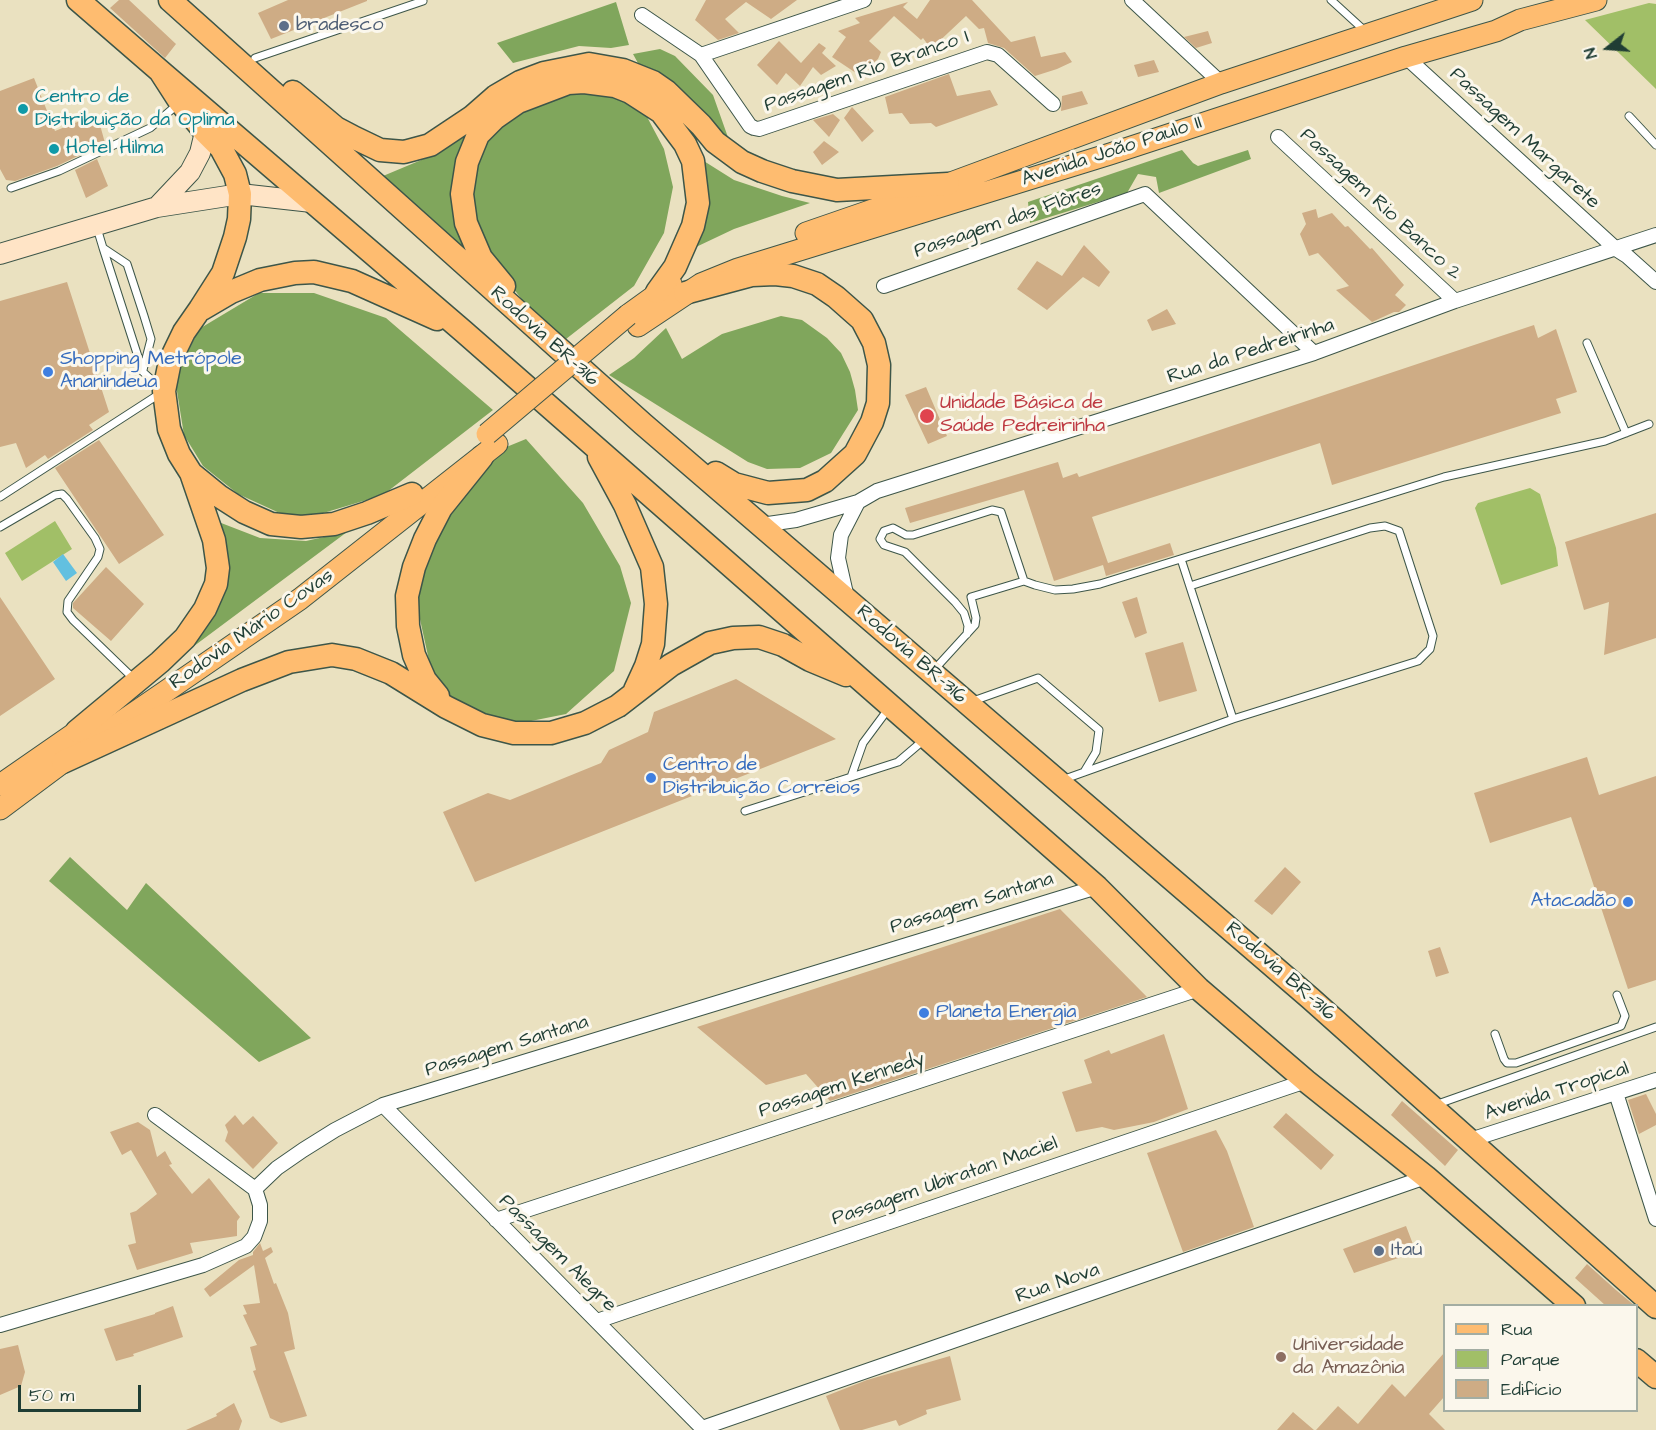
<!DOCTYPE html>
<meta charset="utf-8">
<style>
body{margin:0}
#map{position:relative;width:1656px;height:1430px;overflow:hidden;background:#eae1c0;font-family:"Architects Daughter",sans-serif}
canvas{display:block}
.legend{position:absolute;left:1443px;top:1304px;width:195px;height:108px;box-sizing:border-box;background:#fbf7ec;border:2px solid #a3ada2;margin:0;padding:8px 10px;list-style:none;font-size:18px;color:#1f3d34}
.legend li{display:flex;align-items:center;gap:12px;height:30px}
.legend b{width:30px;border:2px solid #a3ada2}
.north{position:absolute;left:1578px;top:18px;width:60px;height:60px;-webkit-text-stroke:4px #fbf7ec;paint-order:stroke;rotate:253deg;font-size:16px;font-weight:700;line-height:24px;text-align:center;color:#1f3d34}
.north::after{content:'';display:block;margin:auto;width:21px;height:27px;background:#1f3d34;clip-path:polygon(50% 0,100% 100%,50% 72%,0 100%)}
.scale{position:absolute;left:18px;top:1385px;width:123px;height:27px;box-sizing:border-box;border:3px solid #1f3d34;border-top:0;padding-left:8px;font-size:18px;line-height:21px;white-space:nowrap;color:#1f3d34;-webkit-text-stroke:4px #fbf7ec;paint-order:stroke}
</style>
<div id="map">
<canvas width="1656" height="1430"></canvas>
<ul class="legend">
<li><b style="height:8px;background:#febc70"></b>Rua</li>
<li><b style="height:16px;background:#a1bf67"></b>Parque</li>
<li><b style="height:16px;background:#ceac85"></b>Edifício</li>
</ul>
<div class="north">N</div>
<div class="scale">50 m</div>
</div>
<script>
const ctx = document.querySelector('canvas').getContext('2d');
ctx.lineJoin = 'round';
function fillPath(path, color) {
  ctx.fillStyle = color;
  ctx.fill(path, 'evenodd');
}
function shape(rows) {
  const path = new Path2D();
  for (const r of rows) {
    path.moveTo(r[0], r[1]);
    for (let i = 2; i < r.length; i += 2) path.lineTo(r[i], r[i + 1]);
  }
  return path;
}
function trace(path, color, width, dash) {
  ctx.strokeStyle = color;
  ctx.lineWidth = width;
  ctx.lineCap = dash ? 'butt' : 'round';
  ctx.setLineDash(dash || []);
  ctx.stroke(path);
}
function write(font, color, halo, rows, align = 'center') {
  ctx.font = font + ' "Architects Daughter",sans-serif';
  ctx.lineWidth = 6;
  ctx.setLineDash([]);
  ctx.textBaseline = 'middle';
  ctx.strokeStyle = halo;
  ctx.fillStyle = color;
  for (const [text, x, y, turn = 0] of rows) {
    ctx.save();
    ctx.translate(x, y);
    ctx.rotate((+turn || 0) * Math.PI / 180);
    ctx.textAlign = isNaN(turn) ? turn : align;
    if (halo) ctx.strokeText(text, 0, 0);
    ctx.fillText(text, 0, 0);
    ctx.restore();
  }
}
const green = shape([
 [1649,3,1656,4,1656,89,1585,20],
 [1530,488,1540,494,1556,548,1558,566,1501,585,1475,508,1478,503],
 [55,521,72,549,22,581,5,553]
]);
const forest = shape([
 [616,2,629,45,611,48,579,46,513,63,497,43],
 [660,49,675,56,713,95,730,143,639,65,633,54],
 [615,86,645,113,664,149,673,187,664,233,634,286,566,339,537,319,489,257,469,193,477,161,492,130,535,101],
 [477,129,464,239,463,247,383,176,426,158],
 [1182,150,1193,163,1198,166,1248,150,1251,159,1159,193,1156,177,1138,174,1127,193,1030,223,1028,202],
 [699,158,734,180,782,196,810,203,734,229,696,247,705,208],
 [259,293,314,293,386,318,493,410,383,495,297,521,238,494,203,466,184,435,175,379,199,329],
 [781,316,802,320,827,338,841,353,850,372,855,390,858,410,831,453,800,468,767,469,748,462,609,375,634,358,666,328,682,359,722,334],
 [526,439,583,503,620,566,631,603,614,671,566,714,526,722,467,717,432,674,416,601,430,552,443,523,482,457],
 [216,521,260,538,306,541,347,532,182,655,220,584],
 [70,857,127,910,146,883,311,1038,259,1062,49,881]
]);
const water = shape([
 [63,554,77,573,66,581,53,562]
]);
const building = shape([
 [119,0,129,0,176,44,165,58,110,8],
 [288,0,367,0,367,1,271,39,258,13],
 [706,0,797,0,771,19,746,2,725,19,739,33,718,40,695,20],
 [930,0,972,0,1011,42,1035,36,1041,57,1065,52,1072,62,1057,69,1035,76,1004,48,988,43,984,28,979,29,966,16,931,49,923,38,921,40,894,16,869,41,881,52,878,59,859,75,832,57,846,37,838,31,860,23,855,18,908,2,903,7,917,19],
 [1208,31,1212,43,1196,48,1184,37],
 [779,41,801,63,819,43,826,48,822,53,836,66,821,75,813,67,800,86,786,73,777,85,757,65],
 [1154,60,1159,72,1138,77,1134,65],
 [949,74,957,96,990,90,998,105,936,127,931,123,910,124,902,113,889,114,885,97],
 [34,78,55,131,97,114,105,143,57,166,15,181,6,180,0,169,0,91],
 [1082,91,1088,104,1061,111,1062,96],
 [852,107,874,131,862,142,844,118],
 [833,114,840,120,829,137,813,120],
 [824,141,839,152,822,165,813,152],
 [97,159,108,186,86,198,75,170],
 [1316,209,1318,218,1332,213,1345,227,1348,226,1370,249,1372,248,1404,285,1395,295,1406,305,1399,312,1394,312,1372,322,1336,290,1349,286,1318,253,1309,256,1300,234,1306,224,1302,213],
 [1084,245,1110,272,1099,287,1083,277,1047,310,1017,289,1037,261,1062,276],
 [67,282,109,412,89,425,93,430,48,459,45,455,26,468,16,443,0,447,0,301],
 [1167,309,1176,324,1152,331,1147,320],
 [1534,325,1538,338,1556,329,1577,392,1556,399,1561,413,1332,485,1320,443,1092,517,1108,563,1170,543,1174,555,1106,576,1103,565,1054,581,1024,490,910,523,905,508,1058,462,1063,478,1077,473,1079,477],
 [926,387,947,436,928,444,905,395],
 [99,440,164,535,119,564,55,468],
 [1656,513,1656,638,1604,655,1609,602,1584,610,1565,542],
 [106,567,144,604,111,641,73,608,73,603],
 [0,597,55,679,0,716],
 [1137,597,1147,633,1135,638,1122,602],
 [1183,642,1197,691,1159,702,1145,653],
 [736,679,836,739,475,882,443,812,488,793,510,800,601,763,609,750,648,732,654,712],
 [1587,757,1599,795,1656,776,1656,980,1628,989,1571,817,1490,843,1474,793],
 [1285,867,1301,882,1272,915,1254,901],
 [1060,909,1147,997,830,1101,806,1074,766,1085,697,1027],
 [1440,947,1449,973,1436,977,1428,951],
 [1164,1034,1188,1109,1154,1122,1114,1130,1102,1127,1076,1132,1062,1092,1092,1083,1084,1060,1109,1050,1111,1054],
 [1646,1094,1656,1114,1656,1125,1639,1134,1628,1100],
 [1402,1101,1458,1150,1445,1166,1391,1115],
 [1286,1113,1334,1155,1321,1170,1273,1127],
 [235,1115,243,1125,253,1116,278,1143,253,1169,225,1141,228,1132,225,1125],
 [138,1122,150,1130,157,1157,165,1151,172,1164,169,1165,192,1194,209,1178,240,1217,237,1221,237,1236,190,1243,193,1253,137,1270,128,1245,136,1243,130,1213,136,1211,157,1194,131,1150,122,1155,110,1132],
 [1216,1130,1227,1151,1254,1227,1183,1252,1147,1153],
 [1406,1226,1416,1252,1354,1273,1343,1249],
 [260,1243,263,1251,271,1247,273,1252,265,1258,274,1284,276,1283,288,1313,295,1349,284,1352,307,1416,281,1423,270,1418,253,1371,256,1370,250,1347,257,1345,243,1315,247,1314,243,1305,260,1303,254,1265,210,1297,204,1289,239,1260,253,1255,253,1252],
 [1587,1264,1616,1290,1634,1305,1605,1305,1575,1278],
 [173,1306,183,1337,133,1354,134,1356,116,1361,104,1329,155,1314,155,1313],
 [18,1345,25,1372,21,1386,0,1395,0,1349],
 [1444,1353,1444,1397,1429,1414,1445,1430,1316,1430,1338,1406,1358,1424,1392,1384,1405,1397],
 [950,1356,961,1400,926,1410,927,1414,899,1426,896,1420,862,1430,840,1430,826,1396,867,1380],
 [234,1403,242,1421,239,1430,186,1430,217,1416,216,1414],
 [1293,1412,1314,1430,1277,1430]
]);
const service = shape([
 [1331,0,1365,31],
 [255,58,423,1],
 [1629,116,1656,145],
 [11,188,59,171,150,128,177,105],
 [97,228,103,248,127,264,144,316,151,339,143,370],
 [1587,343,1626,433],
 [0,497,164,391,143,372,103,248],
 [0,527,55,495,62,494,67,499,95,538,100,549,98,557,68,601,67,612,73,620,135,680],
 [1181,559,1233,719],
 [1024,581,1035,585,1055,590,1073,589,1100,584,1444,477,1605,441,1649,424],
 [933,671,975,625,976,618,971,597,1024,581,1001,512,992,510,913,535,906,535,893,528,884,531,880,539,884,545,905,552,955,602,964,613,968,626,967,634],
 [973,701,1038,678,1099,730,1096,752,1084,772],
 [851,777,863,743,889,708],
 [1062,780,1233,719,1418,661,1430,649,1433,636,1399,531,1385,526,1370,528,1190,586],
 [745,811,898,762,925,739],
 [1495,1034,1504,1059,1507,1063,1516,1063,1621,1026,1625,1016,1617,995],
 [1435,1105,1656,1027]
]);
const minor = shape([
 [1132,0,1221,83],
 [642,15,701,55,750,126,754,128,759,129,987,52,998,55,1053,104],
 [701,55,864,0],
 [1406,57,1616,249,1627,256,1656,282],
 [1278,137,1455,301],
 [884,286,1145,194,1314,353],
 [761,525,796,520,858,502,877,491,1314,353,1455,301,1656,235],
 [847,598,838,558,841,535,858,502],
 [1616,1093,1656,1219],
 [383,1105,704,1430],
 [155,1115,255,1189],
 [1470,1140,1656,1080],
 [496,1220,1199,989],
 [597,1321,1306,1081],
 [0,1325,203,1265,246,1246,254,1237,260,1221,260,1205,255,1189,277,1168,303,1150,335,1130,383,1105,1097,887],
 [702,1428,1426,1177]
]);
const secondary = shape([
 [157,207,190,172,200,153,205,132],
 [0,254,157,207,240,194,312,202]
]);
const primary = shape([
 [806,233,948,184,1221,83,1472,0],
 [628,315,671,284],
 [638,326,701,284,738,269,1110,154,1406,57,1496,31,1520,20,1596,0],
 [0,785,91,722],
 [0,809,63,762,300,599,497,444]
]);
const trunk = shape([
 [170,0,643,424,1310,998,1656,1307],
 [160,71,463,331,1097,887,1199,989,1306,1081,1426,1177,1574,1306],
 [293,92,336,128,355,138,380,150,404,152,430,145,472,117,496,96,520,82,544,73,589,64,623,70,653,82,666,91,701,125,715,142,742,162,762,171,792,181,837,190,948,184],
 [504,286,481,258,466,223,462,194,467,162,478,135,495,118,518,102,568,83,584,82,615,86,630,92,661,112,685,144,693,161,698,203,693,226,675,267,657,292],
 [685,293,752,275,775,274,793,276,817,284,836,297,862,320,874,343,879,365,878,403,872,422,855,454,825,481,807,490,768,493,734,484,716,473],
 [202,309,231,292,260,280,295,273,314,272,352,281,437,319],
 [599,457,625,505,652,567,656,604,653,644,646,666,635,690],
 [192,474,219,496,244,512,271,524,301,527,334,524,367,513,412,494],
 [438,696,425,680,414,655,408,626,407,596,414,567,425,539,441,508,482,457],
 [77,731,160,662,185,638,205,609,216,584,218,568,214,540,191,473,179,454,169,429,164,391,170,361,184,332,200,309,223,273,235,237,239,219,240,194,235,174,221,148,205,132,180,102,160,71,78,0],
 [63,762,242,680,289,662,332,655,356,659,391,673,446,707,482,725,514,733,551,733,585,723,618,706,671,665,710,643,733,638,759,637,783,645,810,660,846,675],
 [1636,1360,1656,1377]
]);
const primaryBridge = shape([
 [487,434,628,315]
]);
const markers = [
 [284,26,6,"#5c6f8a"],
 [23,109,6,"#0f9aa8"],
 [54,149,6,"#0f9aa8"],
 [48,372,6,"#3f7fe0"],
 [927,416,8,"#e0444e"],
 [651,778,6,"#3f7fe0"],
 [1628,902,6,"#3f7fe0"],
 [924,1013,6,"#3f7fe0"],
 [1379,1251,6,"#5c6f8a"],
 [1281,1357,6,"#8d6e63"]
];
const serviceNames = [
 ["bradesco",296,26],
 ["Itaú",1391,1251]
];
const streetNames = [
 ["Passagem Rio Branco I",867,72,-19],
 ["Passagem Margarete",1524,139,43],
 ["Avenida João Paulo II",1112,152,-18],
 ["Passagem Rio Banco 2",1380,205,43],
 ["Passagem das Flôres",1008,221,-19],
 ["Rodovia BR-316",544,337,42],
 ["Rua da Pedreirinha",1251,352,-18],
 ["Rodovia Mário Covas",252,630,-35],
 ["Rodovia BR-316",911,655,41],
 ["Passagem Santana",972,904,-17],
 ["Rodovia BR-316",1280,972,41],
 ["Passagem Santana",507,1047,-17],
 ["Passagem Kennedy",842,1086,-18],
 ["Avenida Tropical",1557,1092,-18],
 ["Passagem Ubiratan Maciel",945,1182,-19],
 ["Passagem Alegre",557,1254,45],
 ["Rua Nova",1058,1284,-19]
];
const cultureNames = [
 ["Centro de",35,98],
 ["Distribuição da Oplima",35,121],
 ["Hotel Hilma",66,149]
];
const shopNames = [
 ["Shopping Metrópole",60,360],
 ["Ananindeua",60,383],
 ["Centro de",663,766],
 ["Distribuição Correios",663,789],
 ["Atacadão",1616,902,"right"],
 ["Planeta Energia",936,1013]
];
const healthNames = [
 ["Unidade Básica de",940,404],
 ["Saúde Pedreirinha",940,427]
];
const educationNames = [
 ["Universidade",1293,1346],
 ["da Amazônia",1293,1369]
];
fillPath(green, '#a1bf67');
fillPath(forest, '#80a65c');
fillPath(water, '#62c0e0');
fillPath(building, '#ceac85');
trace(service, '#3d5649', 9);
trace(minor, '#3d5649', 16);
trace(secondary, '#3d5649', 22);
trace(primary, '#3d5649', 23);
trace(trunk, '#3d5649', 25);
trace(service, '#fff', 7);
trace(minor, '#fff', 14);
trace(secondary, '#ffe4c6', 20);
trace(primary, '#febc70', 21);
trace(trunk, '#febc70', 22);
trace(primaryBridge, '#3d5649', 23, []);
trace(primaryBridge, '#febc70', 21);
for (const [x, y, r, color] of markers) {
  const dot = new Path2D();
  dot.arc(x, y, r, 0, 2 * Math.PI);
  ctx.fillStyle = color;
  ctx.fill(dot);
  trace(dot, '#fbf7ec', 2);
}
write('20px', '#4e5e75', '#fbf7ec', serviceNames, 'left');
write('20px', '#1f3d34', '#fbf7ec', streetNames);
write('20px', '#0d838f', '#fbf7ec', cultureNames, 'left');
write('20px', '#366cbe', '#fbf7ec', shopNames, 'left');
write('20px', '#be3a42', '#fbf7ec', healthNames, 'left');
write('20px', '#785e54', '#fbf7ec', educationNames, 'left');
</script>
